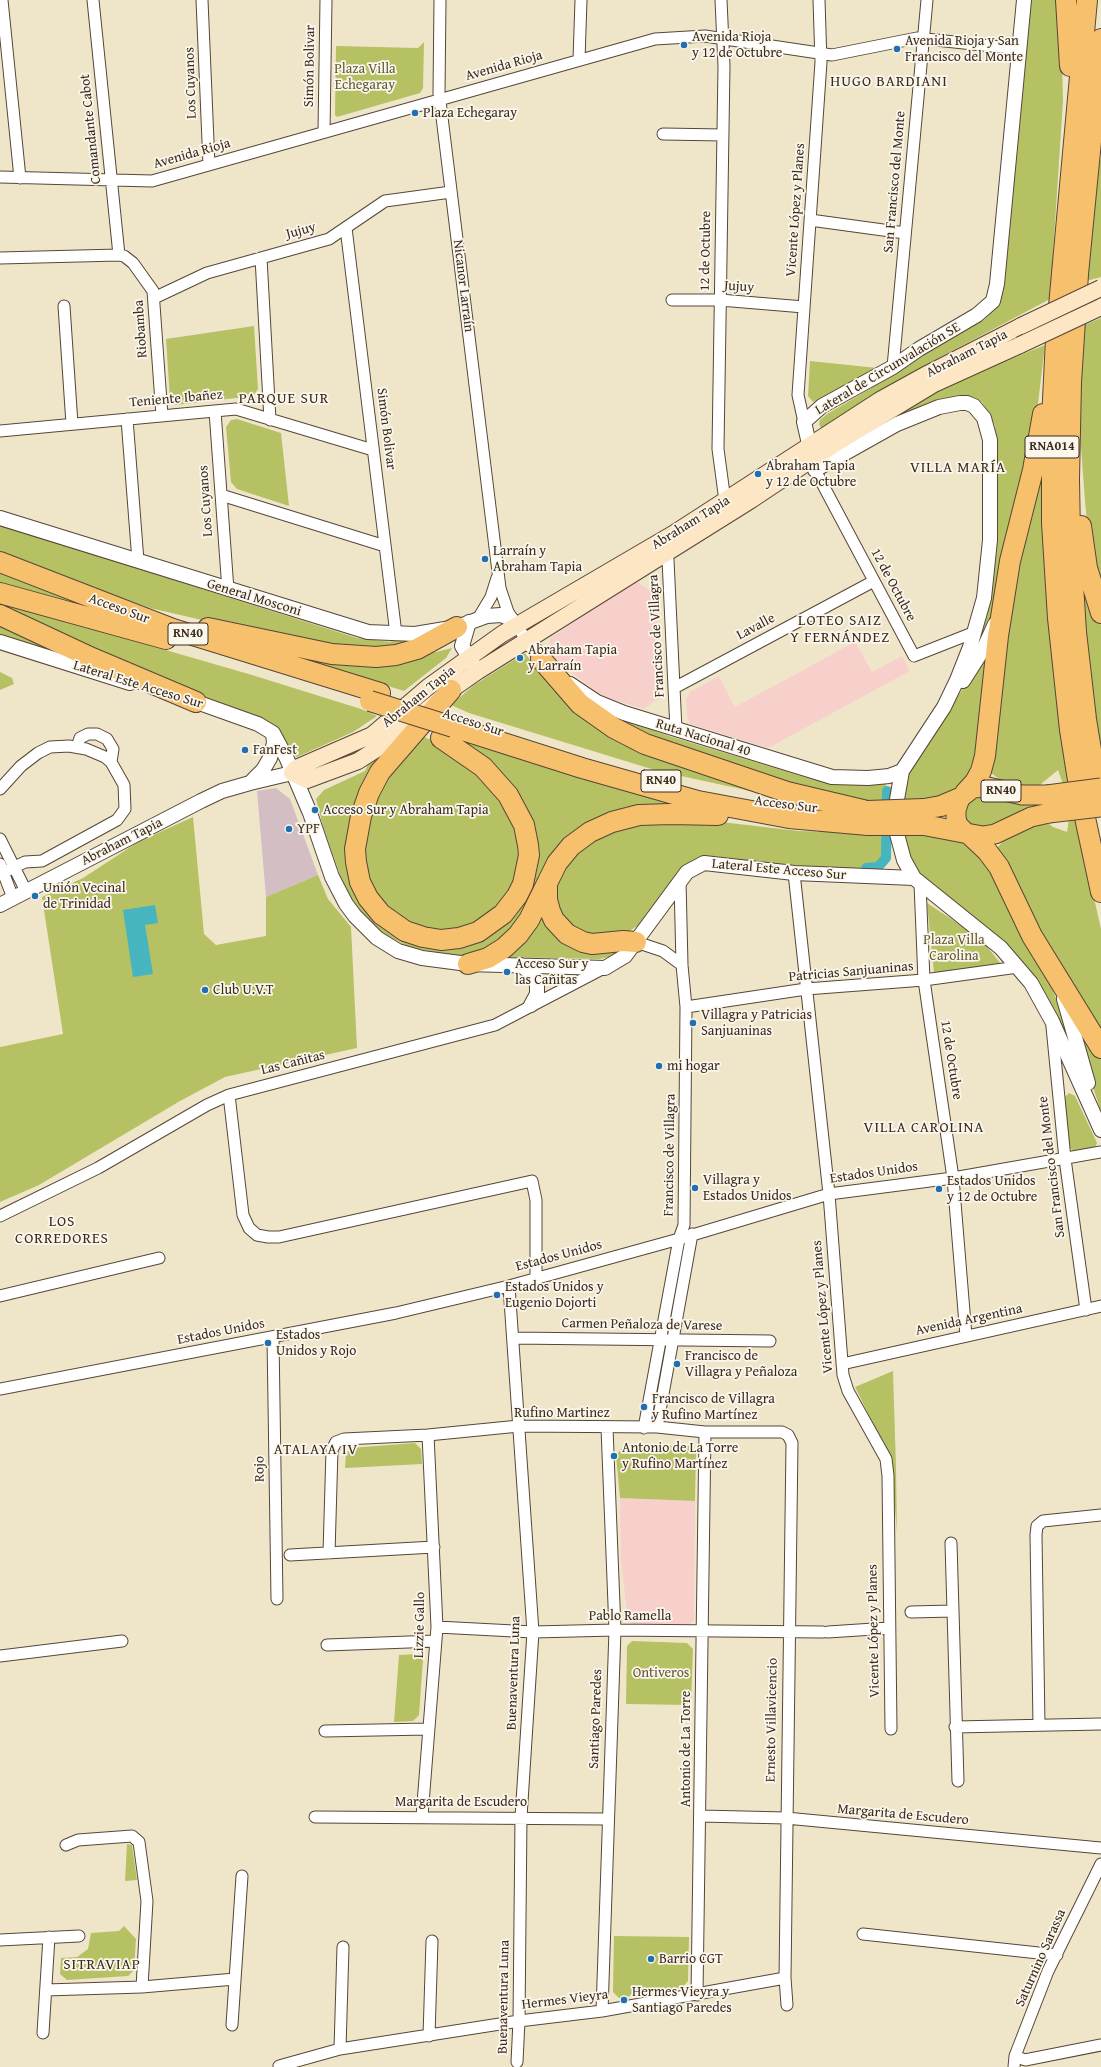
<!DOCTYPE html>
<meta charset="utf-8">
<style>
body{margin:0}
canvas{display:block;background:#efe6ca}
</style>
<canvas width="1101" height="2067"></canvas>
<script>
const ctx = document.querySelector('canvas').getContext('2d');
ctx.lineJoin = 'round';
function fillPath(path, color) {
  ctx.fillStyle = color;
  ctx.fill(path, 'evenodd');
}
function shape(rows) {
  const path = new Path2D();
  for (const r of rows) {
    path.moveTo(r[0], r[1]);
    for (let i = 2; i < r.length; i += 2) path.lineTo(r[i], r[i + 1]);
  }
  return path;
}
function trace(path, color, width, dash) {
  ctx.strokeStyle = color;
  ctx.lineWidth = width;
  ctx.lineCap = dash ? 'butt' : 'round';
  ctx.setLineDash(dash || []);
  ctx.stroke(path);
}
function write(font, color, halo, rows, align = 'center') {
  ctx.font = font + ' "Gentium Book Plus",serif';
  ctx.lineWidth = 3.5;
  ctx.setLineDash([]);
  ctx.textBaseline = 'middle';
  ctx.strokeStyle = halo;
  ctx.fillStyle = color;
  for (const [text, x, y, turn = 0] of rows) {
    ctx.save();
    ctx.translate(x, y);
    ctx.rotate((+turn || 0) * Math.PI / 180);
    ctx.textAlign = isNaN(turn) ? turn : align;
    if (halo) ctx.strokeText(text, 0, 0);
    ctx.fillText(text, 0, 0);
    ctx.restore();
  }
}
const built = shape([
 [636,581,656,595,660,697,644,709,608,698,597,692,550,656,550,638],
 [855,642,872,672,902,656,910,671,768,748,690,724,687,716,686,699,690,692,719,676,735,707],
 [620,1498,695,1501,694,1620,688,1627,635,1626,628,1621,621,1559]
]);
const industrial = shape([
 [276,788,290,799,318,875,266,897,257,791]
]);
const green = shape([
 [1030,0,1060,0,1061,19,1063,101,1050,299,935,360,821,428,819,424,820,420,827,414,870,389,902,366,972,323,974,325,984,320,998,306,1004,286],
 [424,42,423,88,420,93,337,117,335,115,336,46,418,48],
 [1101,156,1101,277,1086,281,1096,184],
 [1101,318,1101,597,1089,543,1085,501,1081,447,1080,370,1082,326],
 [254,326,258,389,253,396,176,405,170,399,166,339],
 [1045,345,1034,437,995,613,963,673,978,643,984,623,995,565,998,526,998,466,995,426,990,414,982,402,974,397,961,396,939,399,927,403,830,454,916,402,961,379],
 [810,361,877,368,873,373,813,402,808,396],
 [237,419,281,433,289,506,237,489,231,482,226,427,231,420],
 [1040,471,1069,783,1063,784,1058,770,1041,784,1041,787,1010,783,999,779,991,773,1005,627],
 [0,525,357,638,391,642,391,640,419,640,377,653,232,627,150,608,47,571,0,551],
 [1081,558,1093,607,1101,625,1101,763,1086,647],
 [0,571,127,619,0,585],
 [0,602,252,675,361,709,377,716,353,732,297,757,294,755,281,735,220,705,0,611],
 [0,619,90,663,0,635],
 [234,638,420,656,452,648,446,658,404,691],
 [988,649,976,752,969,772,957,787,944,795,928,800,902,800,907,776],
 [525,653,536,668,584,712,778,797,658,771,469,713,451,705,474,685],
 [0,672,12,678,14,684,0,690],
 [603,712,669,736,811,779,844,785,886,783,886,801,852,801,678,752],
 [417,734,436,742,498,792,522,843,510,898,461,932,405,926,365,883,365,813],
 [447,736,675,804,617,816,540,887,497,949,457,957,409,947,381,932,363,915,351,898,340,875,323,826,316,799,324,790,365,771,369,762,390,748,352,863,410,937,499,923,531,839],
 [983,793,1037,803,1048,806,980,831,966,821,964,813,970,798],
 [193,817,204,934,216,945,266,936,266,897,318,875,328,899,351,927,357,1048,225,1077,180,1101,39,1185,0,1202,0,1047,63,1034,42,897,83,878,138,842],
 [1076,818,1101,929,1101,1038,1068,982,997,848,1006,838,1023,828,1046,822,1053,827,1067,832,1069,819],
 [695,819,799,831,886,834,886,851,885,857,880,864,875,866,865,867,864,870,773,864,714,856,698,857,685,866,642,923,626,933,583,936,555,910,558,869,610,828],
 [924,831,961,841,986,861,1050,984,1061,1010,1074,1057,1050,1007,915,870,902,833],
 [541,901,551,924,626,946,614,956,599,959,504,957],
 [927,903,980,938,1001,964,934,973],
 [1075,1018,1101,1059,1101,1112,1093,1087],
 [1069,1093,1075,1096,1097,1143,1095,1148,1075,1152,1070,1148,1065,1102,1065,1097],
 [893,1371,896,1468,897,1533,891,1459,855,1387],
 [415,1443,421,1449,422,1464,345,1468,346,1454,351,1448],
 [625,1445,690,1446,696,1452,695,1501,620,1498,616,1455],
 [632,1641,687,1643,693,1649,691,1705,626,1704,627,1646],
 [418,1654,423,1660,419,1715,413,1721,394,1722,399,1655],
 [127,1844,132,1845,137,1880,125,1881],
 [124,1926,136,1939,134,1970,128,1976,67,1980,60,1974,61,1958,77,1957,88,1949,91,1933,119,1931],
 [614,1936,689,1937,688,1981,683,1987,619,1998,613,1992]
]);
const water = shape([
 [155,905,158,923,145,925,153,974,133,977,123,910]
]);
const canal = shape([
 [866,868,878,867,886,858,887,791]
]);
const minor = shape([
 [2,0,20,178],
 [93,0,119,255],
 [202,0,209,165],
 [440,0,439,93,500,588,508,612,527,641],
 [721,0,724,66,718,449,725,501],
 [579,60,581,0],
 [324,132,326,0],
 [663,134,723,135],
 [0,177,152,181,655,39,705,36,832,55,917,38,1020,49],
 [810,220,905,233],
 [346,228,396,634],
 [0,258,119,255,124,256,133,263,153,291,162,416],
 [261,258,270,420],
 [154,298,207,273,329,239,385,201,451,192],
 [672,300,720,300,804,307],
 [64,306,72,424],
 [893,367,927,0],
 [215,411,228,590],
 [127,419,138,561],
 [804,422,798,395,821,62,819,0],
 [0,431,236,409,373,450],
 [815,470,914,656,975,632],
 [221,495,385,546],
 [662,548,668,560,676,730],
 [479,617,491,597,497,578],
 [674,688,874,581],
 [77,747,80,738,88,734,97,734,107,739,113,749,111,762],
 [0,789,21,766,38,753,50,747,69,746,86,749,105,757,111,762,124,785,125,809,117,820,42,861,25,862,0,874],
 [0,839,26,891],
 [0,864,13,898],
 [794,873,829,1194,843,1375,848,1391,886,1459,888,1476,891,1729],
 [920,884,924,980,953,1178,966,1336],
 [636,942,663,951,682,965],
 [686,1007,806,989,924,980,1018,967],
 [1052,1027,1065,1159,1086,1310],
 [229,1095,243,1215,249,1228,257,1235,268,1237,279,1237,532,1181,536,1200,536,1277],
 [0,1216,98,1168,207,1105,229,1095,495,1025,604,968],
 [509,1286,533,1632,521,1817,519,2021,517,2062],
 [0,1296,159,1258],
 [273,1338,277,1599],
 [513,1338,770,1341],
 [842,1364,1101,1306],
 [0,1389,396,1313,509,1286,679,1239,829,1194,953,1178,1101,1152],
 [657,1427,692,1234],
 [644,1428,679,1239,684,1225,686,1007,682,965,680,881],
 [951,1543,958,1781],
 [329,1553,332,1450,336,1442,344,1439,428,1435,519,1426,657,1427,705,1432,782,1432,788,1435,792,1443,785,1978,787,2005],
 [290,1555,434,1547],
 [911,1612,953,1611],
 [437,1627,533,1632,615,1630,823,1632],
 [828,1632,889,1628],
 [327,1645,436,1641],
 [0,1656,122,1641],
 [1039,1725,1036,1535,1037,1526,1043,1521,1101,1515],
 [955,1727,1101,1724],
 [325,1731,428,1729],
 [422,1816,437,1627,428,1435],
 [701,1816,786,1818,1101,1848],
 [315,1817,607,1819],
 [66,1845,78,1840,132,1836,139,1842,147,1901,142,1987],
 [863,1934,1057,1955],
 [0,1940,79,1936],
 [46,1990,142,1987,235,1979],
 [697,1995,705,1432],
 [602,2011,615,1630,607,1428],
 [232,2025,242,1876],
 [43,2033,49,1937],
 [429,2036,432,1941],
 [340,2049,343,1947],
 [1015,2056,1025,2060,1101,2045],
 [279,2066,340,2049,519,2021,602,2011,785,1978],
 [1014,2067,1015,2056,1048,1971,1101,1864]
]);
const tertiary = shape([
 [1024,0,997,284,993,301,977,315,919,349,893,367,822,406,804,422,815,470,897,424,939,407,960,403,967,403,974,406,984,418,990,440,990,540,984,598,970,647,957,680,944,707,902,771,896,805,897,834,904,860,914,878,1001,948,1031,983,1052,1021,1101,1130],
 [0,518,368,632,415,634,457,627,487,616,501,615,511,619],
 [469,622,462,646,475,667],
 [527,641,549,665],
 [0,642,130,683],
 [963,681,984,648,995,624],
 [570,684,597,702,624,713,832,777,868,778,889,776,902,771],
 [188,699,258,724,273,733,287,759,310,813,332,877,346,904,355,916,377,938,398,951,422,958,468,964,605,968,625,956,687,872,704,863,794,873,914,878],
 [250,783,263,770,270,758,274,743,273,733],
 [0,905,201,801,222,791,250,783,292,773],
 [521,965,533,975,537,985,537,994,531,1005],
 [1064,999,1088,1083]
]);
const secondary = shape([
 [1020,345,934,384,835,444,751,500,478,671,451,690,386,743,358,761,307,780,292,773,296,768,372,735,428,687,502,634,673,534,880,400,929,373,1021,326]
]);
const trunk = shape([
 [1047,795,1022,795,988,787,973,788,960,798,956,810,956,818,958,825,966,833,983,836,995,834,1031,817,1049,813]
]);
const motorway = shape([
 [1066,0,1070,66],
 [1087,0,1056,339,1052,419,1052,523,1058,618,1070,730,1081,799,1101,892],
 [1081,526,1087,568,1101,613],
 [0,562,173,629,380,693],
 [0,593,166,639],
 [0,615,92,658,196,702],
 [208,628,332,654,376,657,396,655,417,649,457,627],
 [541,659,580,704,614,728,645,744,787,792,867,811],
 [453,727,582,768,698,801,789,818,868,825],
 [441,738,483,767,508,795,524,825,528,845,529,855,523,884,517,896,503,914,478,932,459,938,441,940,423,937,405,931,381,914,368,898,360,882,356,862,355,849,361,816,369,793,380,772,451,690],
 [965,793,975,782,981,771,985,756,998,636,1010,561,1033,470,1043,414],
 [1100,805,1086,719,1076,632,1070,536,1069,479,1071,382,1078,274,1101,39],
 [924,809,941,806,960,798],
 [924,825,966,833],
 [970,835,987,851,999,867,1032,936,1101,1048],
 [547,883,547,900,550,911,554,920,567,934,583,942,592,944,623,941,636,942],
 [468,964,488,958,504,948,518,935,529,920,557,863,571,846,590,832,612,822,639,815,670,814,718,815]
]);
const secondaryBridge = shape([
 [1021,326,1101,288],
 [1020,345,1101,307]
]);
const trunkBridge = shape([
 [1047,795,1101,788],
 [1049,813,1101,807]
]);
const motorwayBridge = shape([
 [370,701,453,727],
 [867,811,924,809],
 [868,825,924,825]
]);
const markers = [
 [684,45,4,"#1f6fb2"],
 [897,49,4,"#1f6fb2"],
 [415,113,4,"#1f6fb2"],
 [758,474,4,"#1f6fb2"],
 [485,559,4,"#1f6fb2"],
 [520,658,4,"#1f6fb2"],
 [245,750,4,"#1f6fb2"],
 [315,810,4,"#1f6fb2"],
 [289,829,4,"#1f6fb2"],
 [35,896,4,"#1f6fb2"],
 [507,972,4,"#1f6fb2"],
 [205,990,4,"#1f6fb2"],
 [693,1023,4,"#1f6fb2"],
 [659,1066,4,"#1f6fb2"],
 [695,1188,4,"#1f6fb2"],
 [939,1189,4,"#1f6fb2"],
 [497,1295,4,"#1f6fb2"],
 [268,1343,4,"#1f6fb2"],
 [677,1364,4,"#1f6fb2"],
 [644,1407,4,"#1f6fb2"],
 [614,1456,4,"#1f6fb2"],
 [651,1959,4,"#1f6fb2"],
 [624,2000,4,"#1f6fb2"]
];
const shields = [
 [1052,447,54],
 [188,634,40],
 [661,781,40],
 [1001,791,40]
];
const shieldNames = [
 ["RNA014",1052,447],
 ["RN40",188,634],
 ["RN40",661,781],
 ["RN40",1001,791]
];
const poiNames = [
 ["Avenida Rioja",692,37],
 ["y 12 de Octubre",692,53],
 ["Avenida Rioja y San",905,41],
 ["Francisco del Monte",905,57],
 ["Plaza Echegaray",423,113],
 ["Abraham Tapia",766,466],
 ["y 12 de Octubre",766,482],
 ["Larraín y",493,551],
 ["Abraham Tapia",493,567],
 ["Abraham Tapia",528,650],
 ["y Larraín",528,666],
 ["FanFest",253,750],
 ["Acceso Sur y Abraham Tapia",323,810],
 ["YPF",297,829],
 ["Unión Vecinal",43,888],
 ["de Trinidad",43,904],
 ["Acceso Sur y",515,964],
 ["las Cañitas",515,980],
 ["Club U.V.T",213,990],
 ["Villagra y Patricias",701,1015],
 ["Sanjuaninas",701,1031],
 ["mi hogar",667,1066],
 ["Villagra y",703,1180],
 ["Estados Unidos",703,1196],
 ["Estados Unidos",947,1181],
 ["y 12 de Octubre",947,1197],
 ["Estados Unidos y",505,1287],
 ["Eugenio Dojorti",505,1303],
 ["Estados",276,1335],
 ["Unidos y Rojo",276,1351],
 ["Francisco de",685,1356],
 ["Villagra y Peñaloza",685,1372],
 ["Francisco de Villagra",652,1399],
 ["y Rufino Martínez",652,1415],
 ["Antonio de La Torre",622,1448],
 ["y Rufino Martínez",622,1464],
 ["Barrio CGT",659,1959],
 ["Hermes Vieyra y",632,1992],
 ["Santiago Paredes",632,2008]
];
const streetNames = [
 ["Simón Bolivar",310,66,-89],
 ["Avenida Rioja",504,66,-16],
 ["Los Cuyanos",191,83,-92],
 ["Comandante Cabot",91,129,-96],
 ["Avenida Rioja",192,154,-16],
 ["San Francisco del Monte",895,182,-85],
 ["Vicente López y Planes",796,210,-86],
 ["Jujuy",301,231,-15],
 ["12 de Octubre",706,251,-89],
 ["Nicanor Larraín",463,286,83],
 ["Jujuy",739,287,4],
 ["Riobamba",141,329,-94],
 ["Abraham Tapia",967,354,-27],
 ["Lateral de Circunvalación SE",888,369,-31],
 ["Teniente Ibañez",176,399,-5],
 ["Simón Bolivar",386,429,83],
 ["Los Cuyanos",206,501,-94],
 ["Abraham Tapia",691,523,-32],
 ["12 de Octubre",893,585,62],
 ["General Mosconi",254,598,17],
 ["Acceso Sur",119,609,20],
 ["Lavalle",756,627,-28],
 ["Francisco de Villagra",657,636,-93],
 ["Lateral Este Acceso Sur",138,685,17],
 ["Abraham Tapia",419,697,-39],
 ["Acceso Sur",473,723,18],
 ["Ruta Nacional 40",703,738,17],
 ["Acceso Sur",786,805,7],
 ["Abraham Tapia",122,842,-27],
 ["Lateral Este Acceso Sur",779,870,5],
 ["Patricias Sanjuaninas",851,972,-5],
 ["12 de Octubre",951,1060,81],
 ["Las Cañitas",293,1063,-14],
 ["Francisco de Villagra",670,1155,-89],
 ["San Francisco del Monte",1052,1167,-97],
 ["Estados Unidos",874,1173,-8],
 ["Estados Unidos",559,1256,-15],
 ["Vicente López y Planes",823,1307,-95],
 ["Avenida Argentina",969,1320,-12],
 ["Carmen Peñaloza de Varese",642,1325,1],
 ["Estados Unidos",221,1332,-11],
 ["Rufino Martinez",562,1413],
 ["Rojo",260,1469,-91],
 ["Pablo Ramella",630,1616],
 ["Lizzie Gallo",420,1625,-89],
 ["Vicente López y Planes",874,1631,-91],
 ["Buenaventura Luna",514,1673,-88],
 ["Santiago Paredes",596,1719,-88],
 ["Ernesto Villavicencio",772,1720,-89],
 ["Antonio de La Torre",686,1749,-90],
 ["Margarita de Escudero",461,1802],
 ["Margarita de Escudero",903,1815,5],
 ["Saturnino Sarassa",1041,1958,-66],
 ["Buenaventura Luna",504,1997,-89],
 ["Hermes Vieyra",565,2000,-7]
];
const parkNames = [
 ["Plaza Villa",365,69],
 ["Echegaray",365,85],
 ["Plaza Villa",954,940],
 ["Carolina",954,956],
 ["Ontiveros",661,1673]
];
const neighbourhoodNames = [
 ["HUGO BARDIANI",889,82],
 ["PARQUE SUR",284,399],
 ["VILLA MARÍA",958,468],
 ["LOTEO SAIZ",840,621],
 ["Y FERNÁNDEZ",840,638],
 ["VILLA CAROLINA",924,1128],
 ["LOS",62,1222],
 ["CORREDORES",62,1239],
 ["ATALAYA IV",316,1450],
 ["SITRAVIAP",102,1965]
];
fillPath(built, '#f7d0cc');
fillPath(industrial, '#d2bec3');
fillPath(green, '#b5c163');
fillPath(water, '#46b5bf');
trace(canal, '#46b5bf', 10);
trace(minor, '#564638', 13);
trace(tertiary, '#564638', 16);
trace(secondary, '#564638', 18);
trace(trunk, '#564638', 21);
trace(motorway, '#564638', 22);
trace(minor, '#fff', 11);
trace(tertiary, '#fff', 14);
trace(secondary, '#fce6c4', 16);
trace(trunk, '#f7c06c', 19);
trace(motorway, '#f7c06c', 20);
trace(secondaryBridge, '#564638', 18, []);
trace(trunkBridge, '#564638', 21, []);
trace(motorwayBridge, '#564638', 22, []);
trace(secondaryBridge, '#fce6c4', 16);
trace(trunkBridge, '#f7c06c', 19);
trace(motorwayBridge, '#f7c06c', 20);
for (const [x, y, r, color] of markers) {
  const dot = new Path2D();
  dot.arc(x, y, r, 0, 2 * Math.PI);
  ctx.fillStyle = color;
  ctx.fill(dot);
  trace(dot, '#fbf7ec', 1.5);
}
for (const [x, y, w] of shields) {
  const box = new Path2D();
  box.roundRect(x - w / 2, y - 11, w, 22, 3);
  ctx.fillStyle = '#fbf7ec';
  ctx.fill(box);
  trace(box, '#3b2a1e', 1);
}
write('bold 13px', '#3b2a1e', null, shieldNames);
write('14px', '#3b2a1e', '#fbf7ec', poiNames, 'left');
write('14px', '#3b2a1e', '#fbf7ec', streetNames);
write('14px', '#605733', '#fbf7ec', parkNames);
ctx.letterSpacing = '1px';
write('15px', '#3b2a1e', '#fbf7ec', neighbourhoodNames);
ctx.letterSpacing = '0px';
</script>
